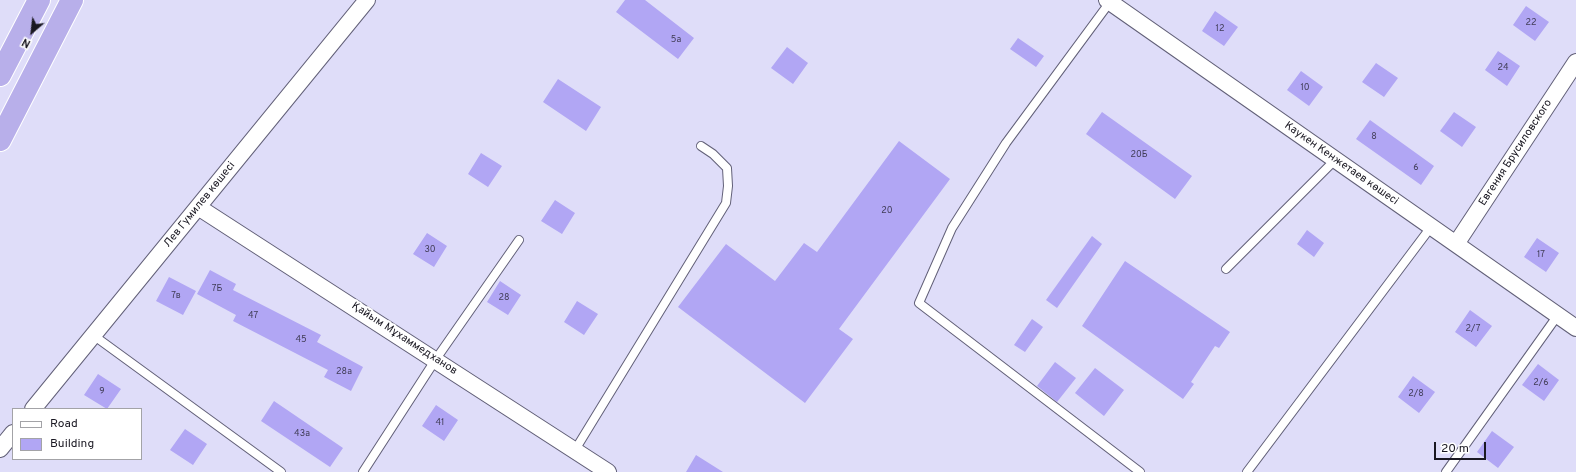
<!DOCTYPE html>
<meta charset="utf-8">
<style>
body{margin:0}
#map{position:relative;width:1576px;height:472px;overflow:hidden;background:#dfddf9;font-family:Overpass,sans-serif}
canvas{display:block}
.legend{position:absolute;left:12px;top:408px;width:130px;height:52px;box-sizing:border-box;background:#fff;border:1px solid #a3a3a7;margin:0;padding:5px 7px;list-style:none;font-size:12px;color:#1a1822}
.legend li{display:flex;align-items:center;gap:8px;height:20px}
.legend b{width:20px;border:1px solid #a3a3a7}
.north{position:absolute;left:12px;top:12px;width:40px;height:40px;-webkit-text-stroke:3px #fff;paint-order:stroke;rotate:208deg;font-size:11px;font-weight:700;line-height:16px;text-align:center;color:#1a1822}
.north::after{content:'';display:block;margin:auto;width:14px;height:18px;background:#1a1822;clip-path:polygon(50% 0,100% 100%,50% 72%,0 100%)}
.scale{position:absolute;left:1434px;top:442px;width:52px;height:18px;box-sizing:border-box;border:2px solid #1a1822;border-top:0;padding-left:5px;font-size:12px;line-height:14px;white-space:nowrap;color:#1a1822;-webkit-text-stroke:3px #fff;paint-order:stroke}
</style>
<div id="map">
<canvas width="1576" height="472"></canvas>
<ul class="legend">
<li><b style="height:5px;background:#fff"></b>Road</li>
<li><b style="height:11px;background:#b1a6f4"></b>Building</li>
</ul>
<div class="north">N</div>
<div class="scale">20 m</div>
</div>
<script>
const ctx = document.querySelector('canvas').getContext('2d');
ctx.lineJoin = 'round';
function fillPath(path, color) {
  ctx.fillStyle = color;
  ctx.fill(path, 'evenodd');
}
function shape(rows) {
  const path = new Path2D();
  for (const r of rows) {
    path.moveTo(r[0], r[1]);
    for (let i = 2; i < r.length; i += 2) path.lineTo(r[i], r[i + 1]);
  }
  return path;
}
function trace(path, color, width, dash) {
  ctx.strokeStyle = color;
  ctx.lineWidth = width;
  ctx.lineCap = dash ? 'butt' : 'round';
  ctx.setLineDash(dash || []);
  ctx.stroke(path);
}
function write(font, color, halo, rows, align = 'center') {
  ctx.font = font + ' Overpass,sans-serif';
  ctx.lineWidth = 4;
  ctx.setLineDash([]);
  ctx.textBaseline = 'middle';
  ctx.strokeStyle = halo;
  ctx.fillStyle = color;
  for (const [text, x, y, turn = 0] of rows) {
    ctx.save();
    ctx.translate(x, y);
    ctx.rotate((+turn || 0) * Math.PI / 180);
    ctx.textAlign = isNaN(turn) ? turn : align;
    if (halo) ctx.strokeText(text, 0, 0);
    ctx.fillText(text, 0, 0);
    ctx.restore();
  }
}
const building = shape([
 [625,0,645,0,694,38,678,59,616,12],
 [1526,6,1549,22,1535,41,1513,25],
 [1215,11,1238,27,1224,46,1202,31],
 [1018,38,1044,56,1036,67,1010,49],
 [787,47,808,63,793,84,771,68],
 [1498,51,1520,66,1507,86,1485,70],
 [1376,63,1398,78,1384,97,1362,82],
 [1301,71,1323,87,1309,106,1287,90],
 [558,79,601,107,586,131,543,102],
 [1102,112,1192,176,1175,199,1086,134],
 [1454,112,1476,127,1462,147,1440,131],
 [1370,120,1434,166,1421,185,1356,139],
 [899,141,950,179,839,329,853,339,805,403,678,307,726,244,775,281,804,243,817,252],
 [481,153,502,166,488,187,468,174],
 [555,200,575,213,562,234,541,221],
 [1307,230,1324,243,1314,257,1297,244],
 [427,233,447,246,434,267,413,254],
 [1092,236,1102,244,1057,308,1046,300],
 [1537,238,1559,253,1546,272,1524,257],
 [1125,261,1230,332,1219,348,1215,346,1191,382,1194,384,1183,399,1082,326],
 [210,270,236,284,233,290,321,335,317,342,363,367,351,391,324,377,328,370,233,321,236,315,197,294],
 [169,277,196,291,183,315,156,301],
 [500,281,521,295,508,315,487,302],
 [577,301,598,314,584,335,564,322],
 [1470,310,1492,326,1476,347,1455,332],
 [1032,319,1043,327,1025,352,1014,345],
 [1055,362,1076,378,1057,402,1037,386],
 [1538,364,1559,380,1544,401,1522,385],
 [1095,368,1124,390,1104,416,1075,393],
 [98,374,121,389,107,409,84,395],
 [1413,376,1435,392,1419,413,1398,397],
 [274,401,343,448,330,467,261,421],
 [436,405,458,420,444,441,422,426],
 [185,429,207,444,193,465,170,450],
 [1492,431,1514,447,1498,468,1477,452],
 [696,455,723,472,686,472]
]);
const service = shape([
 [1110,2,1006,143,952,228,919,303,1140,472],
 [1226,269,1336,159],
 [93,335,281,472],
 [575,450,726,203,728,186,727,168,713,154,701,146],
 [363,472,436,359,519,240],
 [1247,472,1431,227],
 [1446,472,1558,315]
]);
const minor = shape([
 [1107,0,1576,328],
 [198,207,608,472],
 [1456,244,1576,62],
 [33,409,367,0],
 [0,449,13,433]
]);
const trunk = shape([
 [0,75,39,0],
 [0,140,72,0]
]);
const numberNames = [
 ["22",1531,23],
 ["12",1220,29],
 ["5а",676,40],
 ["24",1503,68],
 ["10",1305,88],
 ["8",1374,137],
 ["20Б",1139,155],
 ["6",1416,168],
 ["20",887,211],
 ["30",430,250],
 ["17",1541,255],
 ["7Б",217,289],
 ["7в",176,296],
 ["28",504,298],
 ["47",253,316],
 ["2/7",1473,329],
 ["45",301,340],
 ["28а",344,372],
 ["2/6",1541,383],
 ["9",102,392],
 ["2/8",1416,394],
 ["41",440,423],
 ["43а",302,434]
];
const streetNames = [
 ["Евгения Брусиловского",1516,153,-57],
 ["Каукен Кенжетаев көшесі",1341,164,35],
 ["Лев Гумилев көшесі",200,205,-51],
 ["Қайым Мұхаммедханов",404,339,33]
];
fillPath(building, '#b1a6f4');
trace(service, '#626078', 10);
trace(minor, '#626078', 18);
trace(trunk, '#fff', 24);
trace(service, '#fff', 8);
trace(minor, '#fff', 16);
trace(trunk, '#b8afea', 22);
write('9px', '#403c56', null, numberNames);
write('11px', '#1a1822', '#fff', streetNames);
</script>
